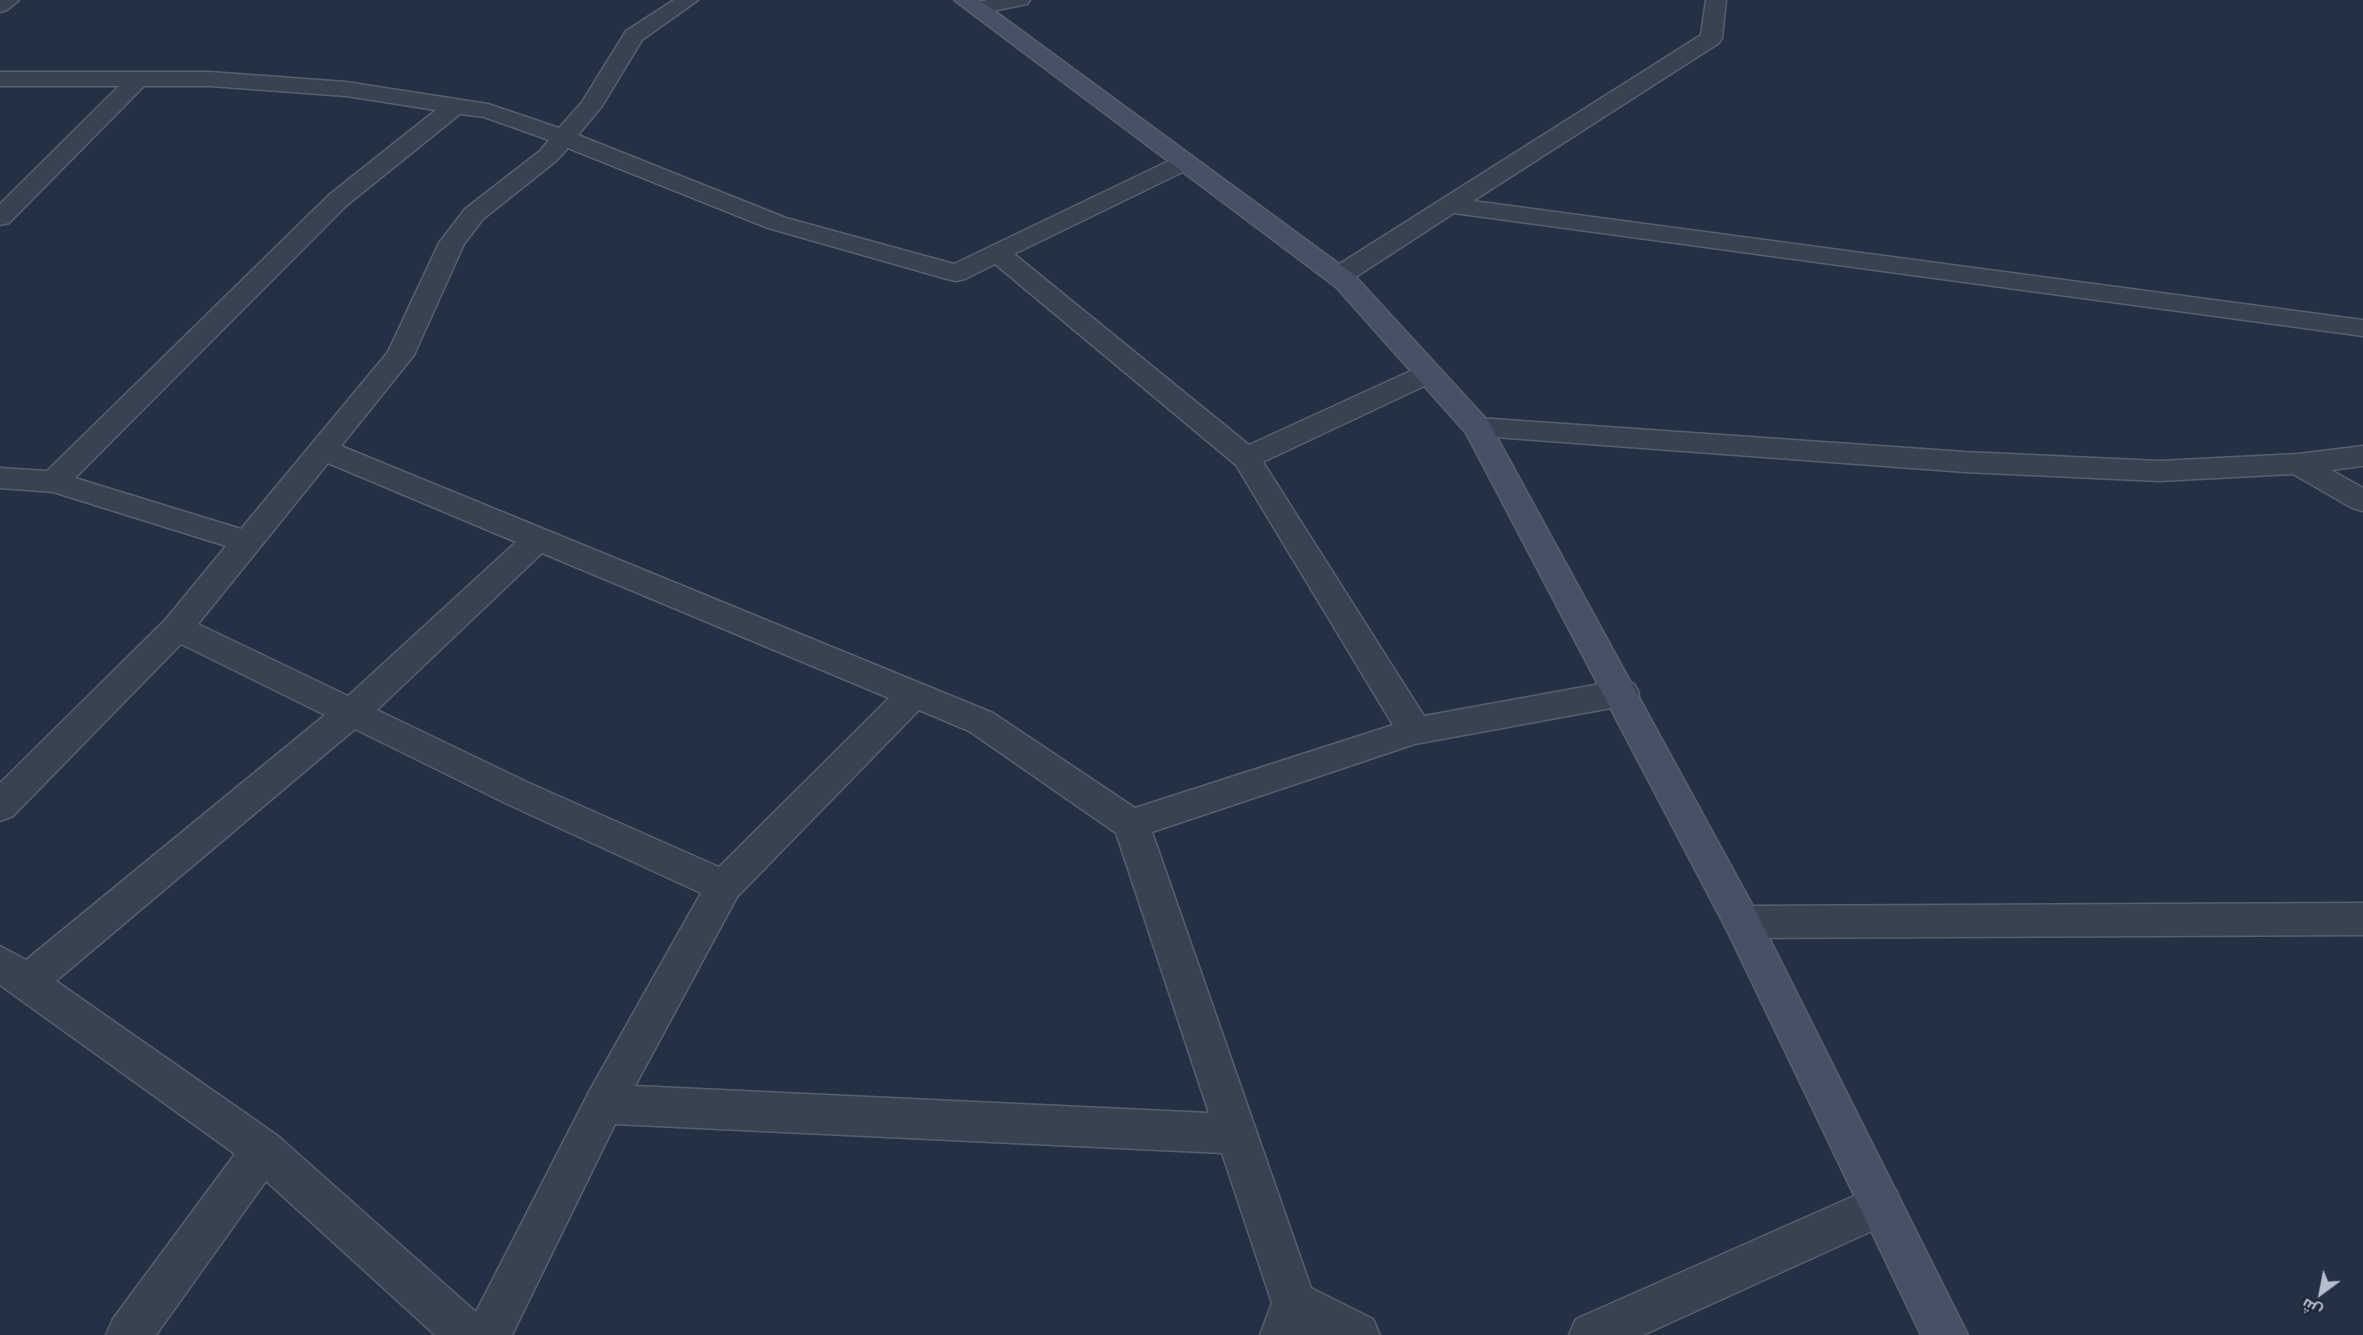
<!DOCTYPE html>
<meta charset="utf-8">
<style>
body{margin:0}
#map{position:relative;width:2363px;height:1335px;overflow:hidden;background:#243043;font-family:Mulish,Cairo,sans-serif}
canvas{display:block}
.north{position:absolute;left:2291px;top:1263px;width:60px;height:60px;-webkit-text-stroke:4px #1d2737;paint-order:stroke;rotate:212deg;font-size:16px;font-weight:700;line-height:24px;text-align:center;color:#b5becc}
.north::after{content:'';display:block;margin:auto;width:21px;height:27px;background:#b5becc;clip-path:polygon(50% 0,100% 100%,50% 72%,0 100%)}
</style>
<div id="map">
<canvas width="2363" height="1335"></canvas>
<div class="north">ش</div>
</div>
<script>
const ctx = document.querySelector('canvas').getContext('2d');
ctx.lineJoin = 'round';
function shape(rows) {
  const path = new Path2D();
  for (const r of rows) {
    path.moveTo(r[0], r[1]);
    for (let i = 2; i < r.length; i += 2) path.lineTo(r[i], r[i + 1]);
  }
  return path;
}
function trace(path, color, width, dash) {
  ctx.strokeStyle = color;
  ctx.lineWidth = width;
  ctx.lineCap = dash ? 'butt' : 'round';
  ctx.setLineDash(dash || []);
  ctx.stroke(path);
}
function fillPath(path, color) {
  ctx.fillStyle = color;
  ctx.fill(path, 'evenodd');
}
const minor = shape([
 [0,0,19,0,7,10,0,12,0,0],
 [674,0,698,0,642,40,602,106,578,135,786,218,954,264,1177,157,1185,155,1193,157,1197,162,1193,167,1014,254,1249,445,1417,368,1427,365,1437,368,1441,374,1437,380,1263,462,1424,716,1622,680,1634,684,1639,693,1634,702,1622,706,1415,744,1152,832,1311,1288,1373,1319,1380,1335,1260,1335,1272,1303,1222,1153,615,1124,512,1335,435,1335,266,1181,156,1335,106,1335,113,1319,235,1154,0,985,0,946,26,960,325,715,181,644,13,816,0,821,0,783,166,619,226,546,53,492,0,488,0,468,47,471,329,195,436,110,346,96,210,86,144,86,9,223,0,225,0,204,119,86,0,86,0,72,210,72,346,82,488,104,559,128,582,102,626,31,674,0],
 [460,114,484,117,549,140,540,151,465,209,439,243,388,352,241,529,75,478,347,205,460,114],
 [568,148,768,228,947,279,956,281,965,279,995,264,1236,465,1393,725,1135,808,993,713,341,446,414,355,464,244,483,219,556,161,568,148],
 [328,463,516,542,348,696,198,624,328,463],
 [542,553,889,698,719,867,529,783,377,710,542,553],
 [919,710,969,731,1116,833,1209,1113,635,1086,737,897,919,710],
 [355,729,505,803,701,893,590,1090,476,1312,278,1136,56,981,355,729],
 [987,0,1030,0,1027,4,978,14,971,12,967,8,971,4,987,0],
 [1706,0,1726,0,1722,38,1719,43,1473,201,2363,320,2363,336,1454,213,1348,282,1339,284,1330,282,1326,276,1330,270,1701,35,1706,0],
 [1478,418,1965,452,2159,461,2298,454,2363,446,2363,466,2331,470,2363,488,2363,511,2352,508,2293,474,2159,481,1965,472,1468,435,1464,428,1468,421,1478,418],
 [2363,903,2363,935,1742,938,1729,934,1723,922,1729,910,1742,906,2363,903],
 [1881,1184,1896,1190,1902,1205,1896,1220,1643,1335,1569,1335,1576,1319,1881,1184]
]);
const secondary = shape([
 [954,0,979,0,985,4,1354,275,1488,421,1755,910,1968,1335,1921,1335,1729,934,1466,433,1336,287,954,0]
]);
trace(minor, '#56606f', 3);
trace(secondary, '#56606f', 3);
fillPath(minor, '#384352');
fillPath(secondary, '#465165');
</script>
